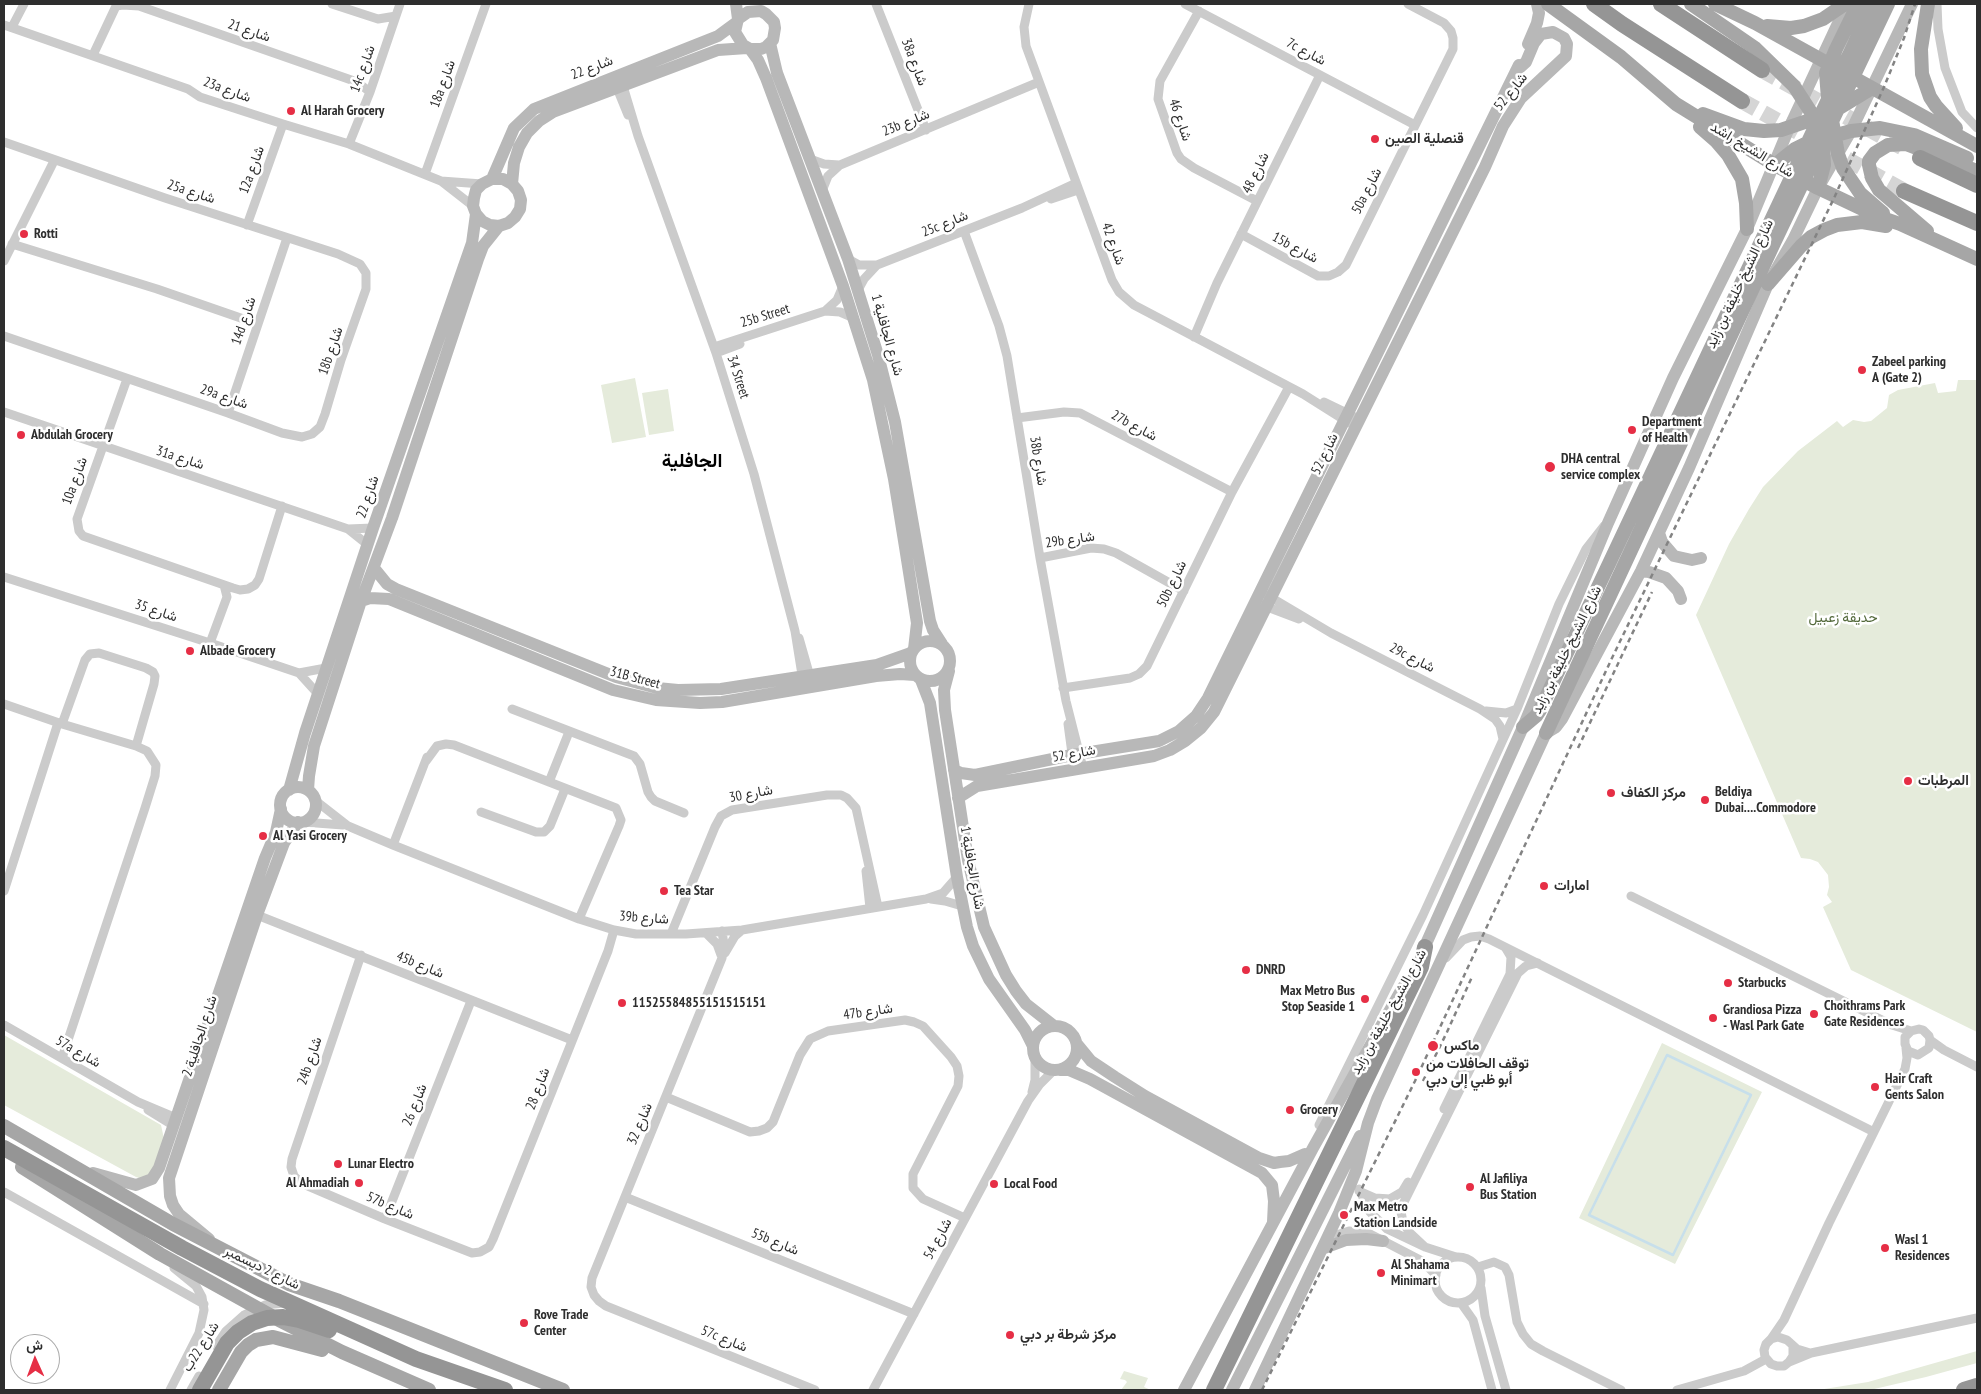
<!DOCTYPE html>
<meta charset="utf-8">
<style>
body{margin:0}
#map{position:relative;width:1981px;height:1394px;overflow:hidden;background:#fff;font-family:"PT Sans Narrow",Vazirmatn,sans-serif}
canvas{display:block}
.frame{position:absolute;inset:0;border:5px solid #2e2e2e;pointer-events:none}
.north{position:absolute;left:10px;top:1334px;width:50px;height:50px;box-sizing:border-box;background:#fff;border:1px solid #ababab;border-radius:50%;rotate:358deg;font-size:14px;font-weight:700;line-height:20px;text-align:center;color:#2e2e2e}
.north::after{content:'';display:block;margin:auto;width:18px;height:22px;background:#e62e45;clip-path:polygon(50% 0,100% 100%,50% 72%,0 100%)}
</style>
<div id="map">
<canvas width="1981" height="1394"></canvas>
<div class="frame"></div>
<div class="north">ش</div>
</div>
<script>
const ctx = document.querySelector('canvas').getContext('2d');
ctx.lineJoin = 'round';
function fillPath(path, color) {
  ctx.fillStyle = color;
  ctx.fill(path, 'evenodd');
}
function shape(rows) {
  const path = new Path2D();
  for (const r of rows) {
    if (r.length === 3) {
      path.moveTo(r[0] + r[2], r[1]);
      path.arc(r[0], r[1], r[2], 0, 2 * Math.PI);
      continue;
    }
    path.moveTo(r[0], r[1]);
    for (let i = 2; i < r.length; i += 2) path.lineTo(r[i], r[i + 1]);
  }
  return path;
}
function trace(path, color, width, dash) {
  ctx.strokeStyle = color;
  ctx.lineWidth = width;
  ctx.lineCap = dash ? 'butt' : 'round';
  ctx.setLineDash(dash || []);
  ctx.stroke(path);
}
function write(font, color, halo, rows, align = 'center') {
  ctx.font = font + ' "PT Sans Narrow",Vazirmatn,sans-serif';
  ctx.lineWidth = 5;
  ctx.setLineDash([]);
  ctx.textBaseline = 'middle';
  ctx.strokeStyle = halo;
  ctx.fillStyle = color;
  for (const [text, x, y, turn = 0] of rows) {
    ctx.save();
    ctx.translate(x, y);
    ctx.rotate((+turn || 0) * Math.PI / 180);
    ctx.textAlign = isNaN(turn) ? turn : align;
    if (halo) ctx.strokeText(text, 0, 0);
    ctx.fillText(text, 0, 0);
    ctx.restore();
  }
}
const green = shape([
 [635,378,646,437,612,443,601,385],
 [1958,380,1977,380,1977,1032,1851,970,1823,907,1832,902,1827,895,1829,887,1828,875,1818,862,1810,859,1801,858,1696,615,1729,544,1749,509,1763,487,1798,451,1837,421,1843,427,1853,420,1864,422,1871,421,1887,408,1889,395,1898,390,1935,383,1938,393,1956,391],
 [668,389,674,431,649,435,642,393],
 [4,1035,161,1125,166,1148,145,1180,136,1177,4,1105],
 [1662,1043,1762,1092,1675,1264,1579,1218],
 [1977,1351,1977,1363,1926,1377,1870,1390,1818,1390,1868,1382],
 [1124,1371,1148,1378,1144,1387,1151,1390,1121,1390,1127,1382,1125,1380,1120,1379]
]);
const stream = shape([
 [1667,1055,1751,1095,1673,1255,1589,1215,1667,1055]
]);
const highwayTunnel = shape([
 [1762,70,1905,149],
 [1742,101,1904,191]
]);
const street = shape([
 [332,4,378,19,396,16],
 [876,4,926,130],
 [1029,4,1024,27,1026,46,1112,280,1119,292,1134,305,1303,394,1349,423],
 [1185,4,1415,125],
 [1937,4,1938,29,1945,68,1962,112,1977,128],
 [116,6,123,5,139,6,357,82,370,92],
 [1199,11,1160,81,1158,99,1177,153,1181,159,1194,168,1257,201],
 [4,25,188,89,200,97,283,124,349,144,441,181,473,206],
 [12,27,24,4],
 [93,55,117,4],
 [623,86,638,136,716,353,754,474,795,631,803,681],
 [617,88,628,115],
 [4,142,165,198,338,254,360,264,366,273,366,289,341,360,325,414,320,427,312,434,302,437,282,433,228,413,4,336],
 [349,144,370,92,400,4],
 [810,159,824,164,839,165],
 [425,174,486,4],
 [441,181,482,184],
 [822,191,828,176,840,165,1039,82],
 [1051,199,1078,190],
 [247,225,283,124],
 [964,231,999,326,1007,356,1040,558,1066,701,1083,768],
 [1241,234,1318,276,1329,276,1338,272,1346,265,1453,49,1453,38,1451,31,1444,23,1408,4],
 [12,244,157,289,258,324],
 [848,259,859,265,877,265,1022,208,1076,183],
 [4,261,54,161],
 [858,290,864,279,877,265],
 [825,311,837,300,843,286],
 [1194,337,1217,283,1320,75],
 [714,347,825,311,840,312,854,318],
 [716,353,740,344],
 [127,379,77,519,79,531,83,536,233,588,240,590,248,589,255,585,259,579,282,506],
 [1324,402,1353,416],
 [4,412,348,529,373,528],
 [228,413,287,238],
 [1017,418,1064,412,1080,413,1232,492],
 [348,529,368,545],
 [1040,558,1091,548,1104,549,1116,553,1184,591],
 [4,577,210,643,299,673,318,694],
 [1267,595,1331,633,1480,709,1495,719,1500,726,1503,739],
 [1262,605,1299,619],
 [799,638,811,680],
 [210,643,227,597,224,585],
 [299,673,326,668],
 [1063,688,1130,678,1139,674,1147,666,1232,492,1289,387],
 [4,704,62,724,136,746,147,751,156,765,155,776,145,808,62,1058],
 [512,709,634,756,640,764,648,792,651,797,655,801,684,813],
 [1486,711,1506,713,1517,709],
 [62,724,85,660,90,654,99,653,146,668,153,672,155,676,154,684,136,746],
 [1068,724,1073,761],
 [426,761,437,746,446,744,454,745,616,808,621,820,619,826,579,919],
 [549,782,569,732],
 [316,801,348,826,393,845,579,919,614,930,636,934,686,934,742,930,926,899,943,893,957,877],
 [481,812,536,832,544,832,550,826,565,789],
 [303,822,343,825],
 [393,845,427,757],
 [866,871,870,908],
 [4,891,58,723],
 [1631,896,1892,1025,1911,1031],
 [931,899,945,901,962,906],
 [257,915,572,1040],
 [722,931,724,945,722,958,592,1278,591,1287,594,1295,599,1301,606,1306,815,1390],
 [706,933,717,944,721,955],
 [671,934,715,827,721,816,732,810,827,795,841,795,847,798,856,808,878,907],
 [725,953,735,936,742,930],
 [361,955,292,1159,291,1167,294,1176,300,1182,308,1186,385,1219,472,1253,480,1252,489,1247,493,1239,608,951,614,930],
 [1446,958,1463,940,1471,937,1480,936,1489,939,1874,1132],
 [4,1025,138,1102,176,1118],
 [1930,1040,1929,1048,1918,1055,1908,1051,1905,1044,1905,1037,1911,1031,1919,1029,1923,1030,1929,1036,1930,1040,1944,1050,1977,1067],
 [1032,1092,1035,1080,1035,1058],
 [666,1097,750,1132,759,1131,767,1128,773,1122,800,1055,810,1039,828,1031,905,1020,914,1022,923,1026,951,1057,957,1066,959,1076,958,1086,913,1174,913,1188,923,1199,965,1218],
 [1444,1109,1510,974,1511,957,1505,947],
 [148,1110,174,1126],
 [1319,1125,1423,915,1517,709,1559,604,1586,549,1604,526],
 [1359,1189,1370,1212,1387,1229,1425,1247,1456,1257],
 [1359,1191,1375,1198,1390,1199,1402,1192,1408,1182],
 [4,1192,204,1304],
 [625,1197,914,1314],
 [385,1219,471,1001],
 [1327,1238,1349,1231,1370,1234,1422,1261,1436,1275],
 [1425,1247,1409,1232,1403,1222,1401,1212,1404,1202,1518,973,1526,966,1538,963],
 [1458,1280,23],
 [1478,1267,1494,1262,1505,1267,1509,1275,1517,1322,1523,1334,1531,1344,1543,1351,1621,1390],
 [1481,1288,1485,1316,1506,1390],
 [1461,1303,1473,1320,1492,1390],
 [1771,1339,1784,1320,1829,1223,1905,1069,1907,1058,1906,1048],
 [216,1346,226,1331,244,1315,265,1305,284,1303],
 [1793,1347,1793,1356,1789,1362,1784,1366,1777,1366,1771,1364,1765,1357,1764,1350,1766,1344,1771,1339,1778,1337,1787,1340,1797,1349,1810,1353],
 [1789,1362,1811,1353,1977,1318],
 [170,1390,199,1333,204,1310,202,1297,196,1286,174,1268],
 [191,1390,199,1376],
 [873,1390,1028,1101,1040,1084,1054,1070],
 [1677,1390,1744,1371,1766,1359]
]);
const secondary = shape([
 [736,4,738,19,735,32,743,45,750,49,761,49,766,47,773,40,775,28,774,22,766,14,761,11,748,12,738,19],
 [770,43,777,73,848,259,878,355,895,422,930,621,933,630,942,644],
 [1528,44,1537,23,1539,13,1537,4],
 [750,49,758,60,766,78,843,286,873,380,894,479,905,547,917,623,914,649],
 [492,179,514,128,534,109,718,36,737,22],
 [512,184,514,163,519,147,527,133,539,121,553,112,718,50,747,48],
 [1659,533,1662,542,1674,556,1692,560,1701,558],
 [374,568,387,584,396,589,616,677,657,688,678,690,721,689,877,665,911,653],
 [1641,571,1649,572,1666,578,1678,591,1681,599],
 [361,601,370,598,389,599,613,690,656,700,700,703,722,702,876,676,900,674,915,675],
 [930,661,20],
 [949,671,944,690,945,710,968,860,984,927,1006,975,1016,991,1026,1004,1054,1026],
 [921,680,930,703,957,877,967,927,973,946,989,979,1025,1030,1033,1046],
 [954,770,961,773,975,775,1072,755,1159,741,1179,731,1196,716,1208,698,1519,65],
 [298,805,18],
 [289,790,305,733,373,528,472,243,476,214,473,206,474,198,476,190,482,184,492,179,503,179,512,184,518,191,521,200,520,209,515,217,508,223,499,226,490,225,482,221,476,214],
 [308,790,309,776,314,746,361,601,392,518,478,259,483,246,499,226],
 [958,798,977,786,1154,756,1170,750,1185,741,1201,728,1214,712,1485,167,1503,126,1521,98,1566,56,1567,44,1564,38,1553,32,1541,34,1534,43,1526,62,1516,71],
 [1421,955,1523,727,1608,523,1673,378,1747,229,1789,128,1847,4],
 [1055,1048,22],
 [1077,1044,1091,1061,1115,1077,1145,1096,1259,1158,1274,1163,1280,1162,1289,1161,1305,1154],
 [1060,1070,1069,1070,1090,1079,1262,1173,1272,1185,1274,1201,1273,1222],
 [93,1173,136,1185,152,1179,159,1168,265,858,276,832,281,809],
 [209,1239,179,1214,173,1205,170,1196,169,1178,257,915,284,843,298,822],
 [1322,1249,1346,1240,1366,1239,1383,1241],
 [1184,1390,1313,1148,1403,987],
 [1232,1390,1360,1136],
 [1255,1390,1339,1213,1356,1171,1368,1123,1377,1099,1546,733,1556,727,1562,719,1641,571,1689,468,1768,284,1793,240,1818,188,1851,131,1912,4]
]);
const primary = shape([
 [1548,4,1621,57,1676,104,1775,165,1818,188,1877,216,1900,224,1977,259],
 [1691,4,1755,48,1794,86,1816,120,1823,147,1824,165,1818,188],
 [1715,4,1755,23,1977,146],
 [1928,4,1921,49,1922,74,1930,97,1936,106,1956,128],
 [1767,26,1791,28,1804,26,1823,19,1845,4],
 [1828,99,1826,73,1836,49,1858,4],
 [1703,114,1744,129,1764,131,1781,130,1831,113,1872,88],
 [1832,120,1838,154,1843,168,1860,193,1883,213],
 [1700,127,1716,141,1728,155,1742,179,1746,203,1747,229],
 [1775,165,1795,149,1807,143,1851,131,1880,128,1914,135,1967,158],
 [1927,231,1879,190,1872,178,1869,165,1869,161,1875,153,1888,145,1906,144,1977,171],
 [1768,284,1801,246,1811,237,1824,230,1837,225,1862,222,1886,226],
 [1523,727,1536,716,1540,710,1873,4],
 [1546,733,1774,243,1888,4],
 [4,1126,173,1224,289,1284,339,1301,563,1390],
 [22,1167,160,1254,279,1320,342,1352,429,1390],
 [219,1390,241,1352,248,1345,256,1340,273,1337,322,1350]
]);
const highway = shape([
 [1594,4,1622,24,1742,101],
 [1661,4,1762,70],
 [1920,158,1977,185],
 [1904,191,1977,223],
 [4,1148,182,1248,260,1289,416,1359,505,1390],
 [200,1390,227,1343,238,1332,252,1323,267,1318,283,1317,299,1320,329,1330],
 [1214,1390,1421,967,1425,947],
 [1964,1390,1977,1386]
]);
const rail = shape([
 [1578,748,1652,592],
 [1423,1081,1447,1032,1472,977],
 [1262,1390,1415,1081,1612,658,1835,196,1884,87,1904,38,1915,4]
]);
const markers = [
 [291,111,5,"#e62e45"],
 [1375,139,5,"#e62e45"],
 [24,234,5,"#e62e45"],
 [1862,370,5,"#e62e45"],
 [1632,430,5,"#e62e45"],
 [21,435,5,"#e62e45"],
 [1550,467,6,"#e62e45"],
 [190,651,5,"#e62e45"],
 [1908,781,5,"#e62e45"],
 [1611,793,5,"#e62e45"],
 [1705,800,5,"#e62e45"],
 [263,836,5,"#e62e45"],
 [1544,886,5,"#e62e45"],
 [664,891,5,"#e62e45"],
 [1246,970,5,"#e62e45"],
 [1728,983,5,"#e62e45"],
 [1365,999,5,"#e62e45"],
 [622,1003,5,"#e62e45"],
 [1814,1014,5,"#e62e45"],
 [1713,1018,5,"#e62e45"],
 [1433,1046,6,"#e62e45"],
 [1416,1072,5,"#e62e45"],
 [1875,1087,5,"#e62e45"],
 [1290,1110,5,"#e62e45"],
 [338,1164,5,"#e62e45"],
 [359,1183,5,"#e62e45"],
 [994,1184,5,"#e62e45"],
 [1470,1187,5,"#e62e45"],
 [1344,1215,5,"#e62e45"],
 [1885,1248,5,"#e62e45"],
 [1381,1273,5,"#e62e45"],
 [524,1323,5,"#e62e45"],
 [1010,1335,5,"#e62e45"]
];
const streetNames = [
 ["شارع 21",249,31,19],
 ["7c شارع",1306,52,28],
 ["38a شارع",914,62,69],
 ["شارع 22",592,68,-21],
 ["14c شارع",363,69,-70],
 ["18a شارع",443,84,-70],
 ["23a شارع",227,90,20],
 ["شارع 52",1511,92,-51],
 ["شارع 46",1180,120,71],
 ["23b شارع",906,123,-22],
 ["شارع الشيخ راشد",1752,150,31],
 ["12a شارع",252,170,-70],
 ["شارع 48",1256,173,-64],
 ["50a شارع",1367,191,-63],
 ["25a شارع",191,192,18],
 ["25c شارع",945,224,-22],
 ["شارع 42",1113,244,70],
 ["15b شارع",1295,248,28],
 ["شارع الشيخ خليفة بن زايد",1740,284,-65],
 ["25b Street",765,316,-17],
 ["14d شارع",244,321,-71],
 ["شارع الجافلية 1",887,335,74],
 ["18b شارع",331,351,-71],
 ["34 Street",738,377,72],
 ["29a شارع",224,397,19],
 ["27b شارع",1134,426,28],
 ["شارع 52",1325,454,-64],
 ["31a شارع",180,458,18],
 ["38b شارع",1038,461,81],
 ["10a شارع",75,481,-70],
 ["شارع 22",368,497,-71],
 ["29b شارع",1070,540,-8],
 ["50b شارع",1172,584,-64],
 ["شارع 35",156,611,18],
 ["شارع الشيخ خليفة بن زايد",1567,650,-64],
 ["29c شارع",1412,658,27],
 ["31B Street",635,678,15],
 ["شارع 52",1074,754,-10],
 ["شارع 30",751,794,-11],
 ["شارع الجافلية 1",972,868,80],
 ["39b شارع",644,918,4],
 ["45b شارع",420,965,22],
 ["47b شارع",868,1012,-8],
 ["شارع الشيخ خليفة بن زايد",1389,1012,-61],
 ["شارع الجافلية 2",200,1036,-72],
 ["57a شارع",78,1052,30],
 ["24b شارع",310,1061,-71],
 ["شارع 28",538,1089,-69],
 ["شارع 26",415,1105,-68],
 ["شارع 32",640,1124,-67],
 ["57b شارع",390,1206,23],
 ["شارع 54",938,1239,-62],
 ["55b شارع",775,1242,22],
 ["شارع 2 ديسمبر",262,1268,26],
 ["57c شارع",724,1339,22],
 ["شارع 22ب",201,1347,-58]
];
const poiNames = [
 ["Al Harah Grocery",301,111],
 ["قنصلية الصين",1385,139],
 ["Rotti",34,234],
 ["Zabeel parking",1872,362],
 ["A (Gate 2)",1872,378],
 ["Department",1642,422],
 ["of Health",1642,438],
 ["Abdulah Grocery",31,435],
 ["DHA central",1561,459],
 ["service complex",1561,475],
 ["Albade Grocery",200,651],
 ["المرطبات",1918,781],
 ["Beldiya",1715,792],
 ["Dubai....Commodore",1715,808],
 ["مركز الكفاف",1621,793],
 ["Al Yasi Grocery",273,836],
 ["امارات",1554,886],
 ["Tea Star",674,891],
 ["DNRD",1256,970],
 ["Starbucks",1738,983],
 ["Max Metro Bus",1355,991,"right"],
 ["Stop Seaside 1",1355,1007,"right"],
 ["11525584855151515151",632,1003],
 ["Choithrams Park",1824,1006],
 ["Gate Residences",1824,1022],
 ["Grandiosa Pizza",1723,1010],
 ["- Wasl Park Gate",1723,1026],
 ["ماكس",1444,1046],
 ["توقف الحافلات من",1426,1064],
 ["أبو ظبي إلى دبي",1426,1080],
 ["Hair Craft",1885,1079],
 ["Gents Salon",1885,1095],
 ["Grocery",1300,1110],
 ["Lunar Electro",348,1164],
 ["Al Jafiliya",1480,1179],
 ["Bus Station",1480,1195],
 ["Al Ahmadiah",349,1183,"right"],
 ["Local Food",1004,1184],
 ["Max Metro",1354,1207],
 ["Station Landside",1354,1223],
 ["Wasl 1",1895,1240],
 ["Residences",1895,1256],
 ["Al Shahama",1391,1265],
 ["Minimart",1391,1281],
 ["Rove Trade",534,1315],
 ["Center",534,1331],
 ["مركز شرطة بر دبي",1020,1335]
];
const parkNames = [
 ["حديقة زعبيل",1843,618]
];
const districtNames = [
 ["الجافلية",692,462]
];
fillPath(green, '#e5ebdb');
trace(stream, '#c7dfeb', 2.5);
trace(highwayTunnel, '#d5d5d5', 16, [16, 8]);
trace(street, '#cbcbcb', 9);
trace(secondary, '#b8b8b8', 12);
trace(primary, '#a6a6a6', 14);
trace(highway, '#959595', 16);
trace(rail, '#838383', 2.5, [5, 4]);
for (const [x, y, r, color] of markers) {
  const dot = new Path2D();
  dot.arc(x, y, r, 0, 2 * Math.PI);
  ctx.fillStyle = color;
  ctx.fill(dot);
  trace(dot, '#fff', 2);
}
write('14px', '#2e2e2e', '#fff', streetNames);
write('bold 14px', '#2e2e2e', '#fff', poiNames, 'left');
write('14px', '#53693b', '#fff', parkNames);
write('bold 19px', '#000', '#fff', districtNames);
</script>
